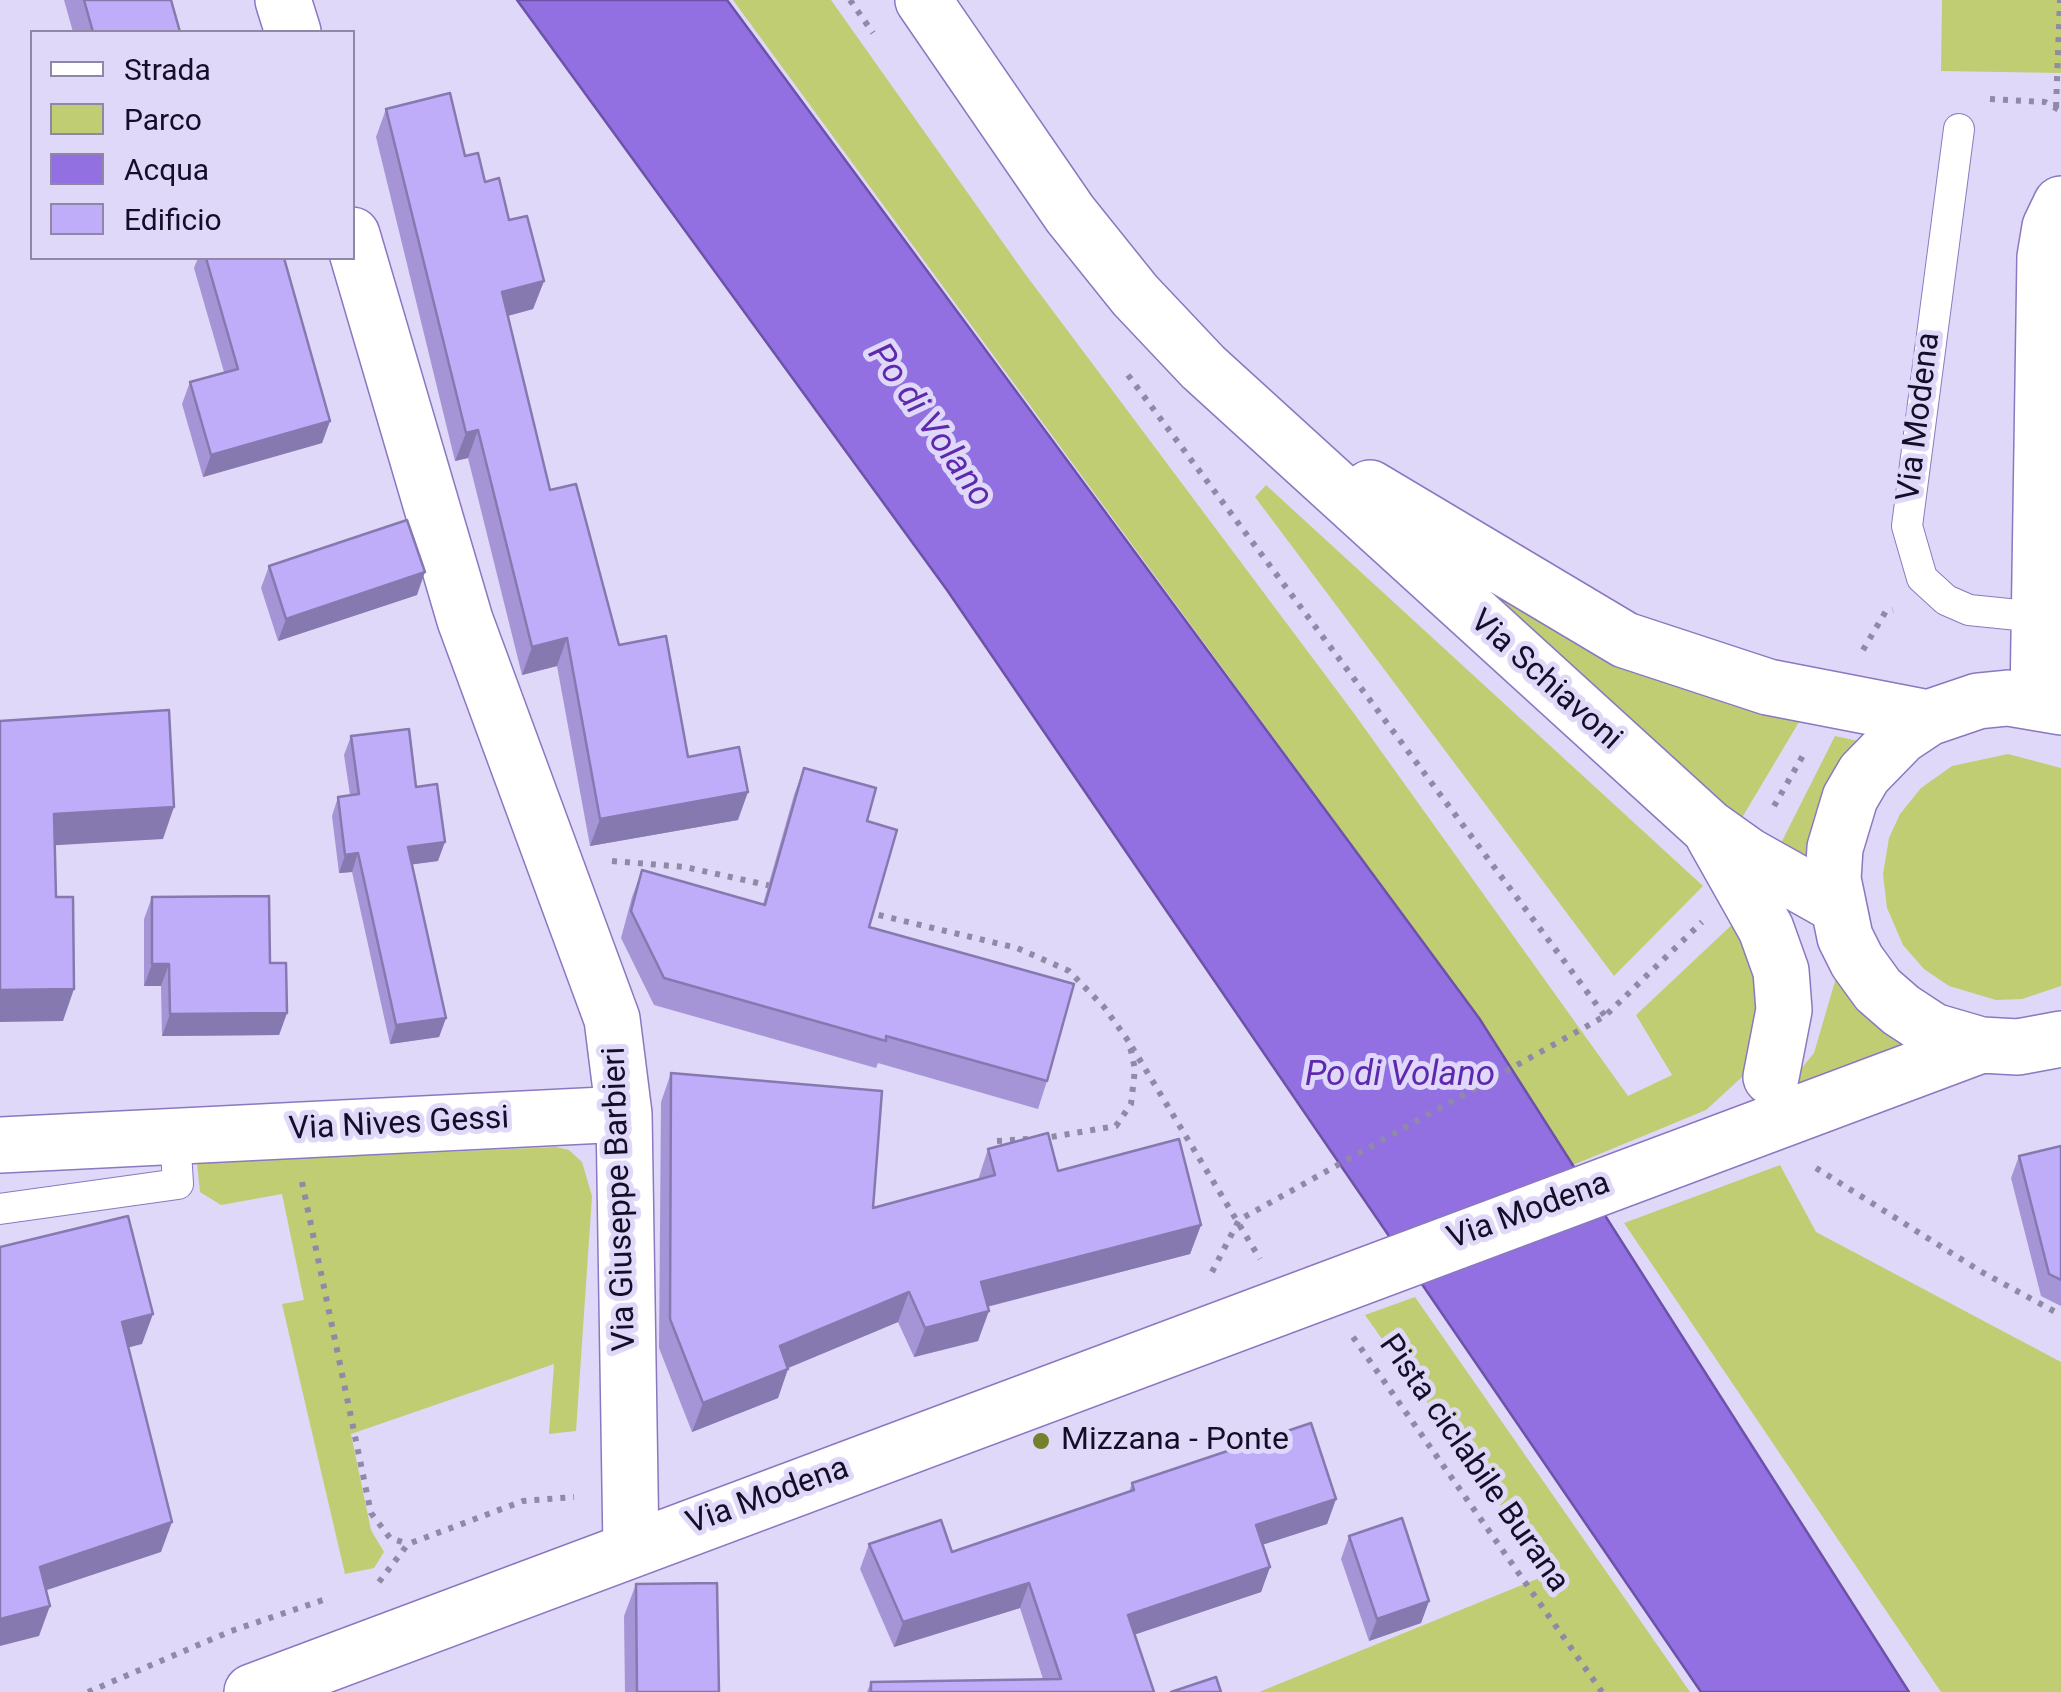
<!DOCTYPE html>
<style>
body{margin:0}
#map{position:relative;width:2061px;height:1692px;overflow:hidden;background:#dfd8f8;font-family:Roboto,sans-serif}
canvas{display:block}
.legend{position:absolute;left:30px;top:30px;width:325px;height:230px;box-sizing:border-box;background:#dfd8f8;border:2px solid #8f87a5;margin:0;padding:12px 18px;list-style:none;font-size:30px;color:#160d28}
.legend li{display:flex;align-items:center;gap:20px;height:50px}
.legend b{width:50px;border:2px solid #8f87a5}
</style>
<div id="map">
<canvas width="2061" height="1692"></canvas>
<ul class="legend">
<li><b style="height:12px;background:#fff"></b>Strada</li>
<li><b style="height:28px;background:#c1cd73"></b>Parco</li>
<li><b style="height:28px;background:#9270e1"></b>Acqua</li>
<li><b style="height:28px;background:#c0adfa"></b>Edificio</li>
</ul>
</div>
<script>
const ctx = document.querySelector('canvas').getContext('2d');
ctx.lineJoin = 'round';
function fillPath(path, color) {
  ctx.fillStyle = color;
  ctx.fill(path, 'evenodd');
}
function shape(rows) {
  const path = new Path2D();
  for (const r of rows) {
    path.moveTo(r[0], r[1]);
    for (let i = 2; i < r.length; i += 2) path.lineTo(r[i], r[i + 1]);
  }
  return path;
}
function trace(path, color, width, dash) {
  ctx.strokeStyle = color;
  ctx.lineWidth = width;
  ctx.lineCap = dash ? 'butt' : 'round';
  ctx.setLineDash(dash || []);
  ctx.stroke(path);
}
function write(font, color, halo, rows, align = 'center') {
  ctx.font = font + ' Roboto,sans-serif';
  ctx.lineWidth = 10;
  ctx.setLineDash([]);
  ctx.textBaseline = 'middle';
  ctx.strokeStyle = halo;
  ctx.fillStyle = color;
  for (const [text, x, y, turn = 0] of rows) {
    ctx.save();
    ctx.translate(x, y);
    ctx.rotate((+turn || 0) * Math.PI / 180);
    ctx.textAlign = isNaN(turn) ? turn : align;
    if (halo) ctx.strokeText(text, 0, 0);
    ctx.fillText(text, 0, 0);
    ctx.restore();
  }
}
const green = shape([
 [733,0,831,0,1023,271,1353,712,1628,1096,1672,1075,1636,1015,1738,919,1756,952,1764,1036,1742,1077,1706,1110,1573,1165,1479,1018],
 [1942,0,2061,0,2061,73,1941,71],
 [1266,485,1703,886,1614,976,1255,497],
 [1360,498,1604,654,1799,722,1737,826],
 [1835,736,1877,745,1817,891,1775,855],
 [2008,754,2061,768,2061,986,2022,999,1996,1000,1949,986,1924,969,1903,945,1887,908,1883,874,1889,838,1900,814,1921,788,1952,766],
 [1838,971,1923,1051,1763,1115,1814,1053],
 [556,1147,569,1150,582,1162,592,1196,576,1431,549,1434,554,1364,351,1434,371,1530,384,1552,374,1568,345,1574,282,1304,304,1300,282,1194,221,1205,200,1192,197,1163],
 [1780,1165,1816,1232,2061,1362,2061,1692,1941,1692,1624,1223],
 [1415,1297,1690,1692,1259,1692,1549,1574,1365,1315]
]);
const water = shape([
 [517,0,727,0,1479,1018,1909,1692,1701,1692,947,590,517,0]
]);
const path = shape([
 [850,0,873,33],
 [1990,99,2045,102,2061,111],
 [2056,107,2060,0],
 [1128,375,1605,1016],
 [1863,650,1886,611,1893,610],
 [1774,806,1805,752],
 [612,861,685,867,776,887],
 [866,912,1017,948,1069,971,1104,1007,1129,1042,1135,1069,1131,1104,1116,1126,1045,1138],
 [1132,1047,1260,1259],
 [997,1141,1028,1139],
 [1816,1168,1980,1271,2061,1315],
 [302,1182,371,1513,390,1538,408,1544],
 [1212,1272,1239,1220,1605,1016,1702,922],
 [1353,1337,1602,1692],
 [379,1582,408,1544,523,1501,574,1497],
 [88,1692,231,1631,329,1598]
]);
const lane = shape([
 [1959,129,1907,526,1922,578,1946,600,1969,610,2038,617],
 [0,1209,178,1184,175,1136]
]);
const street = shape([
 [283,0,293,32],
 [352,235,465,620,612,1019,624,1114,631,1548],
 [2038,701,2045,257,2050,227,2061,204],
 [0,1145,624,1114]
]);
const secondary = shape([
 [923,0,1070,214,1135,295,1203,367,1709,828,1747,855,1836,905],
 [1370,488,1625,640,1768,687,1928,718],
 [2061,707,2008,698,1978,701,1928,718,1901,736,1864,774,1850,798,1835,848,1833,879,1845,937,1857,961,1878,990,1901,1010,1933,1031,1981,1045,2018,1047,2061,1039],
 [1713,835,1766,929,1781,971,1784,1010,1771,1077],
 [252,1692,1981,1045]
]);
const wall = shape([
 [64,0,171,0,180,32,73,32],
 [386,109,465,156,485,182,544,281,533,309,508,316,550,490,619,645,688,757,738,820,590,846,557,666,522,675,468,458,455,461,376,137],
 [198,258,284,258,330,421,322,443,203,477,182,404,190,382,224,372,194,268],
 [269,566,417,595,278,641,261,588],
 [351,736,416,787,438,861,412,864,446,1018,439,1037,390,1044,352,872,339,873,332,816,338,797,350,795,344,755],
 [804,768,867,821,869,927,1047,1081,1038,1109,878,1063,876,1068,654,1005,621,938,632,897,642,870,763,904,794,795],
 [152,897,270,963,287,1013,279,1035,162,1036,161,986,144,986,144,919],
 [671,1073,873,1208,978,1180,988,1149,1058,1171,1201,1225,1190,1254,987,1307,978,1341,914,1357,898,1322,788,1368,778,1398,692,1432,659,1348,661,1102],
 [2061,1146,2061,1306,2041,1296,2011,1178,2019,1156],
 [1132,1483,1336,1499,1327,1524,1262,1545,1270,1567,1261,1592,1134,1634,1154,1692,867,1692,871,1682,1043,1679,1020,1608,894,1647,860,1569,869,1544,952,1552,1129,1492],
 [1349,1536,1429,1601,1421,1623,1369,1641,1341,1559],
 [636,1584,719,1692,625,1692,624,1616]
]);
const shadedWall = shape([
 [544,281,533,309,492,320,502,292],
 [330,421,322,443,203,477,211,455],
 [478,430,468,458,455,461,466,433],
 [425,572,417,595,278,641,286,619],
 [567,638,557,666,522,675,532,647],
 [748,792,738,820,590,846,600,819],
 [174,807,163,839,42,846,54,814],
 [445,842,438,861,401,866,408,847],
 [358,853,352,872,339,873,345,855],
 [152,964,169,964,161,986,144,986],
 [74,989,63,1021,0,1022,0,990],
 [287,1013,279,1035,162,1036,170,1014],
 [446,1018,439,1037,390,1044,396,1025],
 [1201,1225,1190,1254,970,1311,981,1282],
 [909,1292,898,1322,769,1376,780,1346],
 [989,1311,978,1341,914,1357,925,1328],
 [153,1314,142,1344,111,1352,122,1322],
 [788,1369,778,1398,692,1432,703,1403],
 [1336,1499,1327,1524,1246,1550,1256,1525],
 [172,1522,161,1552,29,1596,40,1567],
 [1270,1567,1261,1592,1119,1640,1128,1615],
 [1029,1583,1020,1608,894,1647,903,1622],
 [1429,1601,1421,1623,1369,1641,1377,1619],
 [50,1606,39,1636,0,1646,0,1619]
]);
const building = shape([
 [84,0,171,0,180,32,93,32,84,0],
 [450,93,465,156,478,153,485,182,499,178,509,220,527,216,544,281,502,292,550,490,576,484,619,645,666,636,688,757,739,747,748,792,600,819,567,638,532,647,478,430,466,433,386,109,450,93],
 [206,258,284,258,330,421,211,455,190,382,238,369,206,258],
 [407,520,425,572,286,619,269,566,407,520],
 [169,710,174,807,54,814,56,897,73,897,74,989,0,990,0,721,169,710],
 [409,729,416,787,437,784,445,842,408,847,446,1018,396,1025,358,853,345,855,338,797,359,794,351,736,409,729],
 [804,768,876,788,867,821,897,830,869,927,1074,984,1047,1081,886,1036,886,1041,664,978,631,911,642,870,765,905,804,768],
 [269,896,270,963,286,963,287,1013,170,1014,169,964,152,964,152,897,269,896],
 [671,1073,882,1091,873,1208,995,1175,988,1149,1048,1133,1058,1171,1179,1139,1201,1225,981,1282,989,1311,925,1328,909,1292,780,1346,788,1369,703,1403,670,1319,671,1073],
 [2061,1146,2061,1280,2049,1274,2019,1156,2061,1146],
 [128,1216,153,1314,122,1322,172,1522,40,1567,50,1606,0,1619,0,1247,128,1216],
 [1311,1423,1336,1499,1256,1525,1270,1567,1128,1615,1154,1692,871,1692,871,1682,1061,1679,1029,1583,903,1622,869,1544,941,1520,952,1552,1134,1490,1132,1483,1311,1423],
 [1402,1518,1429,1601,1377,1619,1349,1536,1402,1518],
 [717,1583,719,1692,637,1692,636,1584,717,1583],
 [1216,1677,1221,1692,1171,1692,1216,1677]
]);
const markers = [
 [1041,1441,10,"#767f2b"]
];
const streetNames = [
 ["Via Modena",1920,417,-83],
 ["Via Schiavoni",1545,681,42],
 ["Via Nives Gessi",399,1125,-3],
 ["Via Giuseppe Barbieri",621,1199,-92],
 ["Via Modena",1529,1212,-20],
 ["Pista ciclabile Burana",1473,1464,55],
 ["Via Modena",768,1497,-20]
];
const poiNames = [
 ["Mizzana - Ponte",1061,1441]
];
const waterNames = [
 ["Po di Volano",929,426,55],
 ["Po di Volano",1400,1076]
];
fillPath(green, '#c1cd73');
fillPath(water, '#9270e1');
trace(water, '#6d52aa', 2.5);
trace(lane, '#8b78c0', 32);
trace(street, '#8b78c0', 58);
trace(secondary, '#8b78c0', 58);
trace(path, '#9089a7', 6, [5, 8]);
trace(lane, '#fff', 30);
trace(street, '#fff', 55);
trace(secondary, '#fff', 55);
fillPath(wall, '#a595d7');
fillPath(shadedWall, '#8679af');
fillPath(building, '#c0adfa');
trace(building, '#8679af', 2.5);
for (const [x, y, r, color] of markers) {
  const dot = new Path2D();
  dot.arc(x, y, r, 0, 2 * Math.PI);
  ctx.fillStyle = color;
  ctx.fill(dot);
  trace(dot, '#dfd8f8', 4);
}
write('32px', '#160d28', '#dfd8f8', streetNames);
write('32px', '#160d28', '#dfd8f8', poiNames, 'left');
write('italic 35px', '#5f29af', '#dfd8f8', waterNames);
</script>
